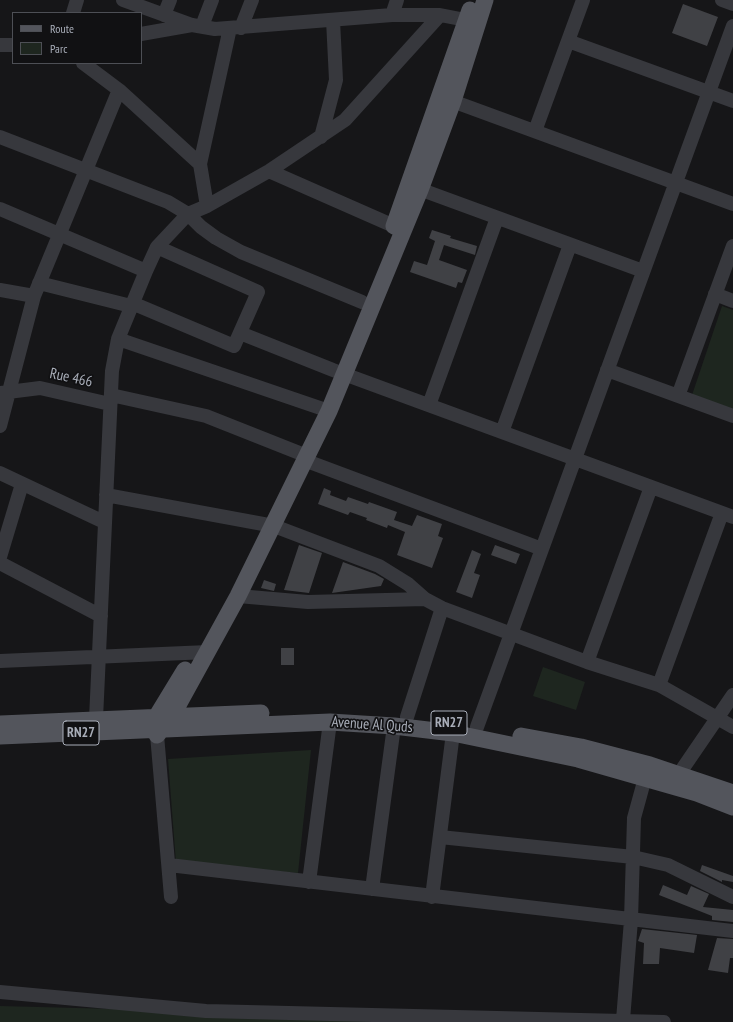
<!DOCTYPE html>
<style>
body{margin:0}
#map{position:relative;width:733px;height:1022px;overflow:hidden;background:#161618;font-family:"PT Sans Narrow",sans-serif}
canvas{display:block}
.legend{position:absolute;left:12px;top:12px;width:130px;height:52px;box-sizing:border-box;background:#111113;border:1px solid #4d4f55;margin:0;padding:5px 7px;list-style:none;font-size:12px;color:#a8adb8}
.legend li{display:flex;align-items:center;gap:8px;height:20px}
.legend b{width:20px;border:1px solid #4d4f55}
</style>
<div id="map">
<canvas width="733" height="1022"></canvas>
<ul class="legend">
<li><b style="height:5px;background:#53555c"></b>Route</li>
<li><b style="height:11px;background:#1e261f"></b>Parc</li>
</ul>
</div>
<script>
const ctx = document.querySelector('canvas').getContext('2d');
ctx.lineJoin = 'round';
function fillPath(path, color) {
  ctx.fillStyle = color;
  ctx.fill(path, 'evenodd');
}
function shape(rows) {
  const path = new Path2D();
  for (const r of rows) {
    path.moveTo(r[0], r[1]);
    for (let i = 2; i < r.length; i += 2) path.lineTo(r[i], r[i + 1]);
  }
  return path;
}
function trace(path, color, width, dash) {
  ctx.strokeStyle = color;
  ctx.lineWidth = width;
  ctx.lineCap = dash ? 'butt' : 'round';
  ctx.setLineDash(dash || []);
  ctx.stroke(path);
}
function write(font, color, halo, rows, align = 'center') {
  ctx.font = font + ' "PT Sans Narrow",sans-serif';
  ctx.lineWidth = 3.5;
  ctx.setLineDash([]);
  ctx.textBaseline = 'middle';
  ctx.strokeStyle = halo;
  ctx.fillStyle = color;
  for (const [text, x, y, turn = 0] of rows) {
    ctx.save();
    ctx.translate(x, y);
    ctx.rotate((+turn || 0) * Math.PI / 180);
    ctx.textAlign = isNaN(turn) ? turn : align;
    if (halo) ctx.strokeText(text, 0, 0);
    ctx.fillText(text, 0, 0);
    ctx.restore();
  }
}
const green = shape([
 [722,306,733,310,733,412,691,398],
 [543,667,585,682,576,710,533,696],
 [311,750,298,873,176,863,168,759],
 [0,1006,116,1009,439,1022,0,1022]
]);
const building = shape([
 [683,4,718,17,707,46,672,33],
 [432,230,451,236,450,238,477,246,475,255,444,245,439,260,467,270,462,283,458,282,456,288,410,272,414,261,427,265,435,241,429,238],
 [324,488,331,491,330,495,346,501,348,497,368,504,369,502,397,512,394,520,412,526,417,515,442,524,438,536,443,538,432,568,397,555,405,532,388,525,387,528,366,520,367,518,350,512,348,515,318,504],
 [299,545,322,553,309,593,284,590],
 [495,545,520,554,516,564,491,555],
 [472,550,481,554,474,573,480,575,472,598,456,592],
 [343,562,375,574,384,579,381,586,332,593],
 [264,580,276,584,274,591,261,588],
 [281,648,294,648,294,665,281,665],
 [702,865,733,876,733,882,722,880,722,882,700,871],
 [663,885,687,895,691,886,709,894,703,907,733,910,733,922,712,920,712,916,659,895],
 [642,929,697,935,694,953,660,948,659,964,643,964,644,943,638,941],
 [717,938,733,939,733,958,730,958,728,973,708,970]
]);
const minor = shape([
 [123,0,192,25,215,29,392,15,440,15,476,22],
 [722,0,733,4],
 [73,13,77,0],
 [164,15,170,0],
 [392,15,397,0],
 [202,26,212,0],
 [241,28,252,0],
 [141,34,192,25],
 [568,41,733,101],
 [0,45,13,45],
 [83,63,119,90,200,164,207,206],
 [444,98,733,204],
 [535,131,583,0],
 [0,137,168,202,188,214,201,227,216,238,241,252,362,302],
 [321,137,336,80,333,20],
 [200,164,230,28],
 [269,171,394,226],
 [411,186,643,271],
 [0,209,146,271],
 [39,283,131,306],
 [0,290,34,296],
 [715,294,733,301],
 [132,303,234,346,258,292,157,247],
 [240,333,333,370,733,517],
 [118,339,329,411],
 [607,370,733,416],
 [0,393,40,388,110,404],
 [111,395,206,416,307,456],
 [678,396,733,246],
 [429,405,497,218],
 [0,426,34,296,119,90],
 [502,432,570,245],
 [312,463,542,549],
 [0,473,104,522],
 [106,495,274,526,379,566,408,584,425,599,442,608,587,662,659,685,733,727],
 [0,557,22,484],
 [0,563,101,616],
 [238,596,308,602,425,599],
 [0,661,208,652],
 [587,662,651,487],
 [659,685,722,513],
 [407,717,442,608],
 [96,719,112,371,118,339,146,271,157,247,188,214,207,206,269,171,345,120,440,15],
 [477,727,733,26],
 [157,735,171,897],
 [679,774,733,695],
 [440,837,633,857,668,865,733,897],
 [169,865,733,931],
 [309,882,330,722],
 [372,889,394,726],
 [432,897,453,733],
 [0,992,206,1011,664,1022],
 [623,1020,631,920,634,818,645,778]
]);
const major = shape([
 [394,226,470,10],
 [0,724,261,713],
 [157,735,172,716,238,596,329,411,420,190,453,101,485,0],
 [157,735,157,716,185,670],
 [0,736,330,722,394,726,453,733,578,759,697,793,733,807],
 [521,736,581,747,650,765,733,793]
]);
const shields = [
 [449,723,36],
 [81,733,36]
];
const shieldNames = [
 ["RN27",449,723],
 ["RN27",81,733]
];
const streetNames = [
 ["Rue 466",71,378,12],
 ["Avenue Al Quds",372,725,4]
];
fillPath(green, '#1e261f');
fillPath(building, '#404145');
trace(minor, '#37383d', 14);
trace(major, '#53555c', 17);
for (const [x, y, w] of shields) {
  const box = new Path2D();
  box.roundRect(x - w / 2, y - 12, w, 24, 3);
  ctx.fillStyle = '#111113';
  ctx.fill(box);
  trace(box, '#a8adb8', 1);
}
write('bold 14px', '#a8adb8', null, shieldNames);
write('15px', '#a8adb8', '#111113', streetNames);
</script>
